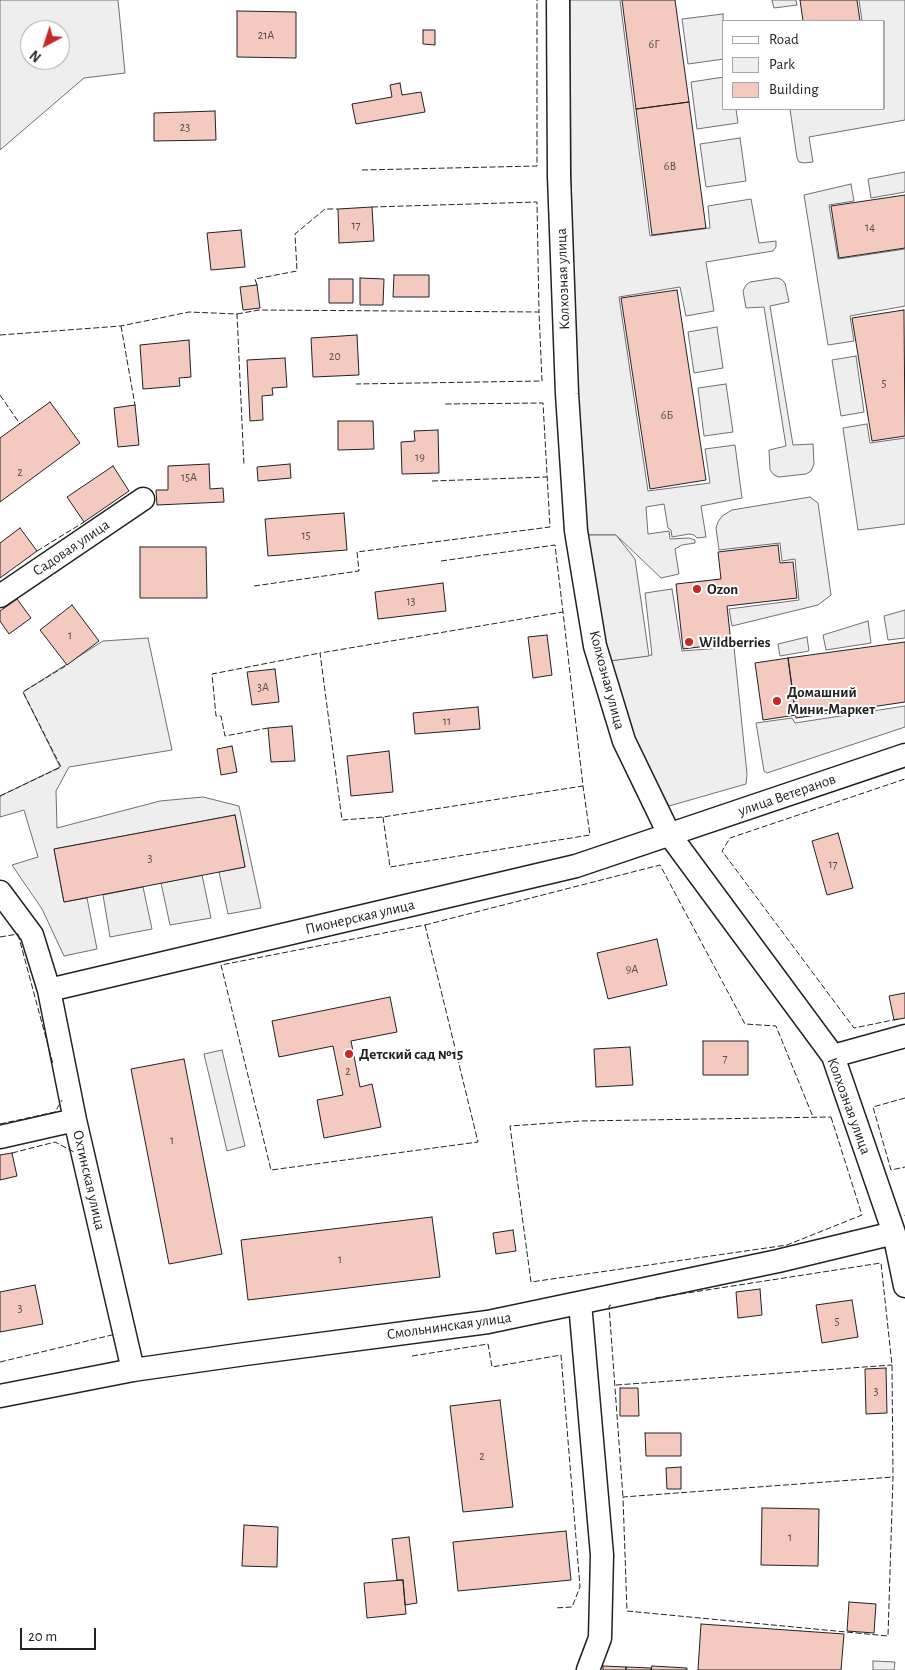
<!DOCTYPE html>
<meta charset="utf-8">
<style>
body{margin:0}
#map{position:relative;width:905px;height:1670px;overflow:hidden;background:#fff;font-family:"Alegreya Sans",sans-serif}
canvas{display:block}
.legend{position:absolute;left:722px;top:20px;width:162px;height:90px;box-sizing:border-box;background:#fff;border:1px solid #a7a7a7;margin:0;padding:6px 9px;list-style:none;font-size:15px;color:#222}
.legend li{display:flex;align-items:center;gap:10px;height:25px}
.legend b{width:25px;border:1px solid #a7a7a7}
.north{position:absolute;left:20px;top:20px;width:50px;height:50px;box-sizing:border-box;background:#fff;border:1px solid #a7a7a7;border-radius:50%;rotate:220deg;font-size:14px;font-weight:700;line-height:20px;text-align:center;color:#222}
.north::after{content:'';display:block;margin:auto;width:18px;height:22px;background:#c62828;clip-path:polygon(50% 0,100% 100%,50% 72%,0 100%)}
.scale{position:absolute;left:20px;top:1628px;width:76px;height:22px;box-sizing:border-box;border:2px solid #222;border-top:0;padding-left:6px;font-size:15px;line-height:18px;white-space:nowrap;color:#222;-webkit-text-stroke:4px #fff;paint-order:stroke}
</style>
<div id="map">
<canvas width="905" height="1670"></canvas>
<ul class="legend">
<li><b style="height:6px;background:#fff"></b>Road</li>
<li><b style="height:14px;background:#eee"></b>Park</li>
<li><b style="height:14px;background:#f3c9c0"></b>Building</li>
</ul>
<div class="north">N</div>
<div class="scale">20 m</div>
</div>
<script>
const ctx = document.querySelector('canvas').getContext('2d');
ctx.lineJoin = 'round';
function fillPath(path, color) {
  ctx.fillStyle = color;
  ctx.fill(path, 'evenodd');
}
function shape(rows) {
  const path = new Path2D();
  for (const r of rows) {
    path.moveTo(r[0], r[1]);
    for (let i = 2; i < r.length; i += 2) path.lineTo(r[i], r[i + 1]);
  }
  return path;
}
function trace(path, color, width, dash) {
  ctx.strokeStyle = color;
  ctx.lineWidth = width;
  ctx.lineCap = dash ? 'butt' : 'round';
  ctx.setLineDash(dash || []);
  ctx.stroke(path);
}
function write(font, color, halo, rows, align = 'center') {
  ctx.font = font + ' "Alegreya Sans",sans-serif';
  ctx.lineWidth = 4;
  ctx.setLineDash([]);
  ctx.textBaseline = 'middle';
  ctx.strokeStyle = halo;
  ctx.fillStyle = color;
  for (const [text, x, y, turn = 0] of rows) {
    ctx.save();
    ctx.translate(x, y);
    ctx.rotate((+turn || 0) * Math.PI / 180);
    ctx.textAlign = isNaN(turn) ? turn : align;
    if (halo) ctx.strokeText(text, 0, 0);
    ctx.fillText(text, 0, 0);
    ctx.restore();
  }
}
const green = shape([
 [0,0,118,0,125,73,84,78,0,150,0,0],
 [30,30,60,30,60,60,30,60,30,30],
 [570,0,620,0,650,236,710,228,708,206,751,199,759,243,776,241,776,247,773,251,706,262,714,311,686,316,680,287,619,297,648,491,710,483,705,449,735,445,742,498,701,506,706,537,697,538,694,535,689,534,672,537,671,530,668,528,664,504,646,507,648,534,669,531,670,539,689,538,695,540,695,543,682,545,675,549,679,574,661,578,616,535,587,535,577,394,571,180,570,0],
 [772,0,796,0,797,5,774,8,772,0],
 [859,0,905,0,905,120,809,137,813,162,804,163,799,162,797,158,790,109,884,109,884,21,862,21,859,0],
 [723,14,724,59,688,64,682,19,723,14],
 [724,77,724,109,736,109,738,123,697,129,691,82,724,77],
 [740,138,746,181,706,187,700,144,740,138],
 [905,172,905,192,871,198,868,179,905,172],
 [851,184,854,201,829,205,838,259,905,249,905,306,850,316,854,341,828,345,804,195,851,184],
 [776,278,781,279,785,283,789,302,770,306,793,445,813,444,814,464,811,471,806,474,779,477,774,475,770,470,769,450,786,446,764,307,746,308,743,291,746,285,750,282,776,278],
 [717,327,723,368,694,373,688,332,717,327],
 [856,356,864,412,841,416,832,360,856,356],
 [726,384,733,432,704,436,698,388,726,384],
 [867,424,870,443,905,438,905,524,858,530,843,428,867,424],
 [810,497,818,503,831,595,818,605,732,626,729,609,799,600,795,559,782,561,780,543,719,550,716,528,718,522,722,516,732,510,810,497],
 [672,589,682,651,734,647,747,774,746,784,669,806,634,740,609,661,652,655,645,593,672,589],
 [905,610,905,638,888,640,884,616,905,610],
 [868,621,871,643,826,650,823,635,868,621],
 [807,637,809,651,780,656,778,644,807,637],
 [148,638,172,750,69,767,56,791,57,828,160,801,203,797,239,806,261,908,228,914,219,872,245,867,235,815,54,849,64,902,87,898,97,949,64,956,42,909,12,865,38,857,24,810,0,817,0,796,60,767,23,692,103,641,148,638],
 [905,706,905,727,767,773,764,771,756,723,792,718,795,723,905,706],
 [202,875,211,918,170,925,161,883,202,875],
 [143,887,152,929,110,937,103,895,143,887],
 [222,1050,245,1146,227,1151,204,1054,222,1050],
 [873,1661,895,1662,894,1670,873,1670,873,1661]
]);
const parking = shape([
 [587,535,616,535,635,559,649,656,609,661,587,535]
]);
const building = shape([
 [622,0,675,0,689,102,636,109,622,0],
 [800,0,857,0,860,21,803,21,800,0],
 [237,11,296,12,296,58,237,57,237,11],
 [423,30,435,30,435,45,423,44,423,30],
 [400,83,402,95,421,92,425,112,356,124,352,104,392,97,390,85,400,83],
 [689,102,706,228,652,235,636,109,689,102],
 [215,111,216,140,154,141,154,113,215,111],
 [905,195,905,248,839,258,831,206,905,195],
 [372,207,374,241,339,243,338,209,372,207],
 [241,230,245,267,211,270,207,233,241,230],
 [394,275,429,275,429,297,393,297,394,275],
 [360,278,384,279,383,305,360,305,360,278],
 [329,279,353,279,353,303,329,303,329,279],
 [257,285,260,308,243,310,240,287,257,285],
 [677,290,706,480,650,489,621,298,677,290],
 [904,310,905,436,872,441,852,318,904,310],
 [357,335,359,375,313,377,311,338,357,335],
 [189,340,191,377,179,378,180,386,143,389,140,345,189,340],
 [285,358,287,387,272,388,273,395,262,396,263,420,250,421,247,360,285,358],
 [50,402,80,443,0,502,0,438,50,402],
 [135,405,139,445,118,447,114,408,135,405],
 [338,421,373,421,374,449,338,450,338,421],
 [438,430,439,473,402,474,401,442,415,441,414,431,438,430],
 [209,464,210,489,223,488,224,502,157,505,156,490,168,490,168,466,209,464],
 [290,464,291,478,258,481,257,467,290,464],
 [113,466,129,491,84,522,67,497,113,466],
 [344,513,347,550,268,556,265,519,344,513],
 [20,528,37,551,0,578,0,543,20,528],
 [778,545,780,563,793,562,797,598,727,606,731,643,683,649,676,584,721,579,718,552,778,545],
 [140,547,206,547,207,598,140,598,140,547],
 [443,583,446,611,378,619,375,592,443,583],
 [17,599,31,618,9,634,0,621,0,611,17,599],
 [72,605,99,641,67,665,40,630,72,605],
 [547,635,552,675,533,678,528,637,547,635],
 [905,642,905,702,796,718,788,658,905,642],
 [788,658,796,715,763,720,755,663,788,658],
 [275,669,279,702,252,705,247,672,275,669],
 [478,707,480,729,415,734,413,713,478,707],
 [292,726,295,761,271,762,268,728,292,726],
 [232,746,237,772,221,775,217,749,232,746],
 [389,751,393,792,351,796,347,756,389,751],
 [235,815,245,867,64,902,54,849,235,815],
 [838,833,853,888,827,895,812,841,838,833],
 [657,939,667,985,608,999,597,953,657,939],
 [905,993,905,1018,894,1020,889,996,905,993],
 [390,997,397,1032,351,1041,360,1087,372,1084,381,1127,324,1138,317,1100,343,1095,333,1046,279,1057,272,1021,390,997],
 [703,1041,748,1041,748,1075,703,1075,703,1041],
 [630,1047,633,1085,596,1087,594,1049,630,1047],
 [184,1059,222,1254,169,1264,131,1069,184,1059],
 [12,1153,17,1176,0,1180,0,1155,12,1153],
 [432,1217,440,1277,248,1300,241,1240,432,1217],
 [513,1230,516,1251,496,1254,493,1233,513,1230],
 [35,1285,43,1324,0,1332,0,1292,35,1285],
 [760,1289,762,1315,738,1318,736,1292,760,1289],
 [852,1300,858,1337,822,1343,816,1305,852,1300],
 [886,1368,887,1413,866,1414,865,1369,886,1368],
 [620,1388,638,1388,639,1416,620,1416,620,1388],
 [500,1400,513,1507,463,1512,450,1406,500,1400],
 [645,1433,681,1433,681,1456,646,1456,645,1433],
 [681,1467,681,1489,667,1489,666,1468,681,1467],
 [762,1508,819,1509,818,1566,761,1565,762,1508],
 [244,1525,278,1527,277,1567,242,1566,244,1525],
 [566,1531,571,1580,458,1591,453,1542,566,1531],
 [409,1537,417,1603,405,1605,403,1580,397,1580,392,1539,409,1537],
 [403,1580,406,1614,367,1618,364,1583,403,1580],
 [849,1602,876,1604,874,1633,847,1631,849,1602],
 [701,1624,844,1634,841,1670,698,1670,701,1624],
 [603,1666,626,1667,626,1670,603,1670,603,1666],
 [652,1666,687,1668,687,1670,651,1670,652,1666],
 [626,1667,651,1668,651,1670,626,1670,626,1667]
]);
const street = shape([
 [558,0,559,176,567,394,576,531,595,646,624,741,669,834,833,1056,894,1233,905,1286],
 [0,596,143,499],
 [0,892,32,935,49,990,75,1120,133,1370],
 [49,990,576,866,905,755],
 [833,1056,905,1036],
 [0,1137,75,1120],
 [580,1303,602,1555,600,1638,588,1670],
 [0,1396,133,1370,245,1354,488,1322,778,1261,894,1233]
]);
const fence = shape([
 [362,170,537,166,537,0],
 [372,207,537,202,539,312],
 [257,285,255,279,297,271,295,234,325,209,338,209],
 [237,314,259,310,539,312,542,381,356,384],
 [121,326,135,405],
 [0,335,121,326,189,312,237,314,244,466],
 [0,395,20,424],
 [432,481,547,477],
 [37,551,84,522],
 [441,561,555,545,563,612,583,786,383,817,342,820,320,653,563,612],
 [254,586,359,571,357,552,550,527,543,403,445,404],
 [268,728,225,736,221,716,216,716,212,674,320,653],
 [0,796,61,767,23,692,67,665],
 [383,817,390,867,590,835,583,786],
 [425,925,478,1142,271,1170,221,965,425,925],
 [425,925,660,865,745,1024,776,1026,813,1117],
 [18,934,53,1064],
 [0,937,18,934],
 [898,1019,854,1028,722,851,730,838,905,779],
 [905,1098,873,1107,891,1170,905,1167],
 [831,1117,862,1215,787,1245,531,1282,510,1126,580,1121,831,1117],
 [0,1124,55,1112,62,1100],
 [12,1153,55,1142,74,1152],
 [905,1215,905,1216],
 [655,1298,881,1263,892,1365,893,1477,888,1636,627,1611,623,1497,893,1477],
 [611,1305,609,1306,623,1497],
 [412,1356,488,1344,492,1367,561,1355,580,1587,572,1607,555,1608],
 [0,1362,116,1334],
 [616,1385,892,1365]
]);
const markers = [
 [697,589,5,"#c62828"],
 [689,642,5,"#c62828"],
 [777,701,5,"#c62828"],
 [349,1054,5,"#c62828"]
];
const numberNames = [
 ["21А",266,35],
 ["6Г",654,44],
 ["23",185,127],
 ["6В",670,166],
 ["17",356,225],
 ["14",870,227],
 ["20",335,356],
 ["5",884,383],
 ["6Б",667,415],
 ["19",420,457],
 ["2",20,472],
 ["15А",189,477],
 ["15",306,535],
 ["13",411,601],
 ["1",70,635],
 ["3А",263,687],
 ["11",447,721],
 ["3",150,858],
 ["17",833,864],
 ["9А",632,969],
 ["7",725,1058],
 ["2",348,1071],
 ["1",172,1140],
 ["1",340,1259],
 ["3",20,1308],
 ["5",837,1321],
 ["3",876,1391],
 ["2",482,1456],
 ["1",790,1537]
];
const streetNames = [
 ["Колхозная улица",563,279,-92],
 ["Садовая улица",71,548,-34],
 ["Колхозная улица",607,680,75],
 ["улица Ветеранов",787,795,-19],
 ["Пионерская улица",360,917,-13],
 ["Колхозная улица",849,1106,70],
 ["Охтинская улица",89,1180,77],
 ["Смольнинская улица",449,1326,-8]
];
const poiNames = [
 ["Ozon",707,589],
 ["Wildberries",699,642],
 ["Домашний",787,692],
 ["Мини-Маркет",787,709],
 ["Детский сад №15",359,1054]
];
fillPath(green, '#eee');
trace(green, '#6f6f6f', 1);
fillPath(parking, '#ededed');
trace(parking, '#6f6f6f', 1);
fillPath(building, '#f3c9c0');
trace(building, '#222', 1);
trace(street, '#222', 25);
trace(street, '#fff', 22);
trace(fence, '#222', 1, [6, 2.5]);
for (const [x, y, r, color] of markers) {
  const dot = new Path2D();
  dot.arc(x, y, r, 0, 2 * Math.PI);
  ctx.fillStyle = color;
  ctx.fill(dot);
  trace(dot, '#fff', 2);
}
write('12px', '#564c4a', null, numberNames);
write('15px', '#222', '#fff', streetNames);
write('bold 15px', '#222', '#fff', poiNames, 'left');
</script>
